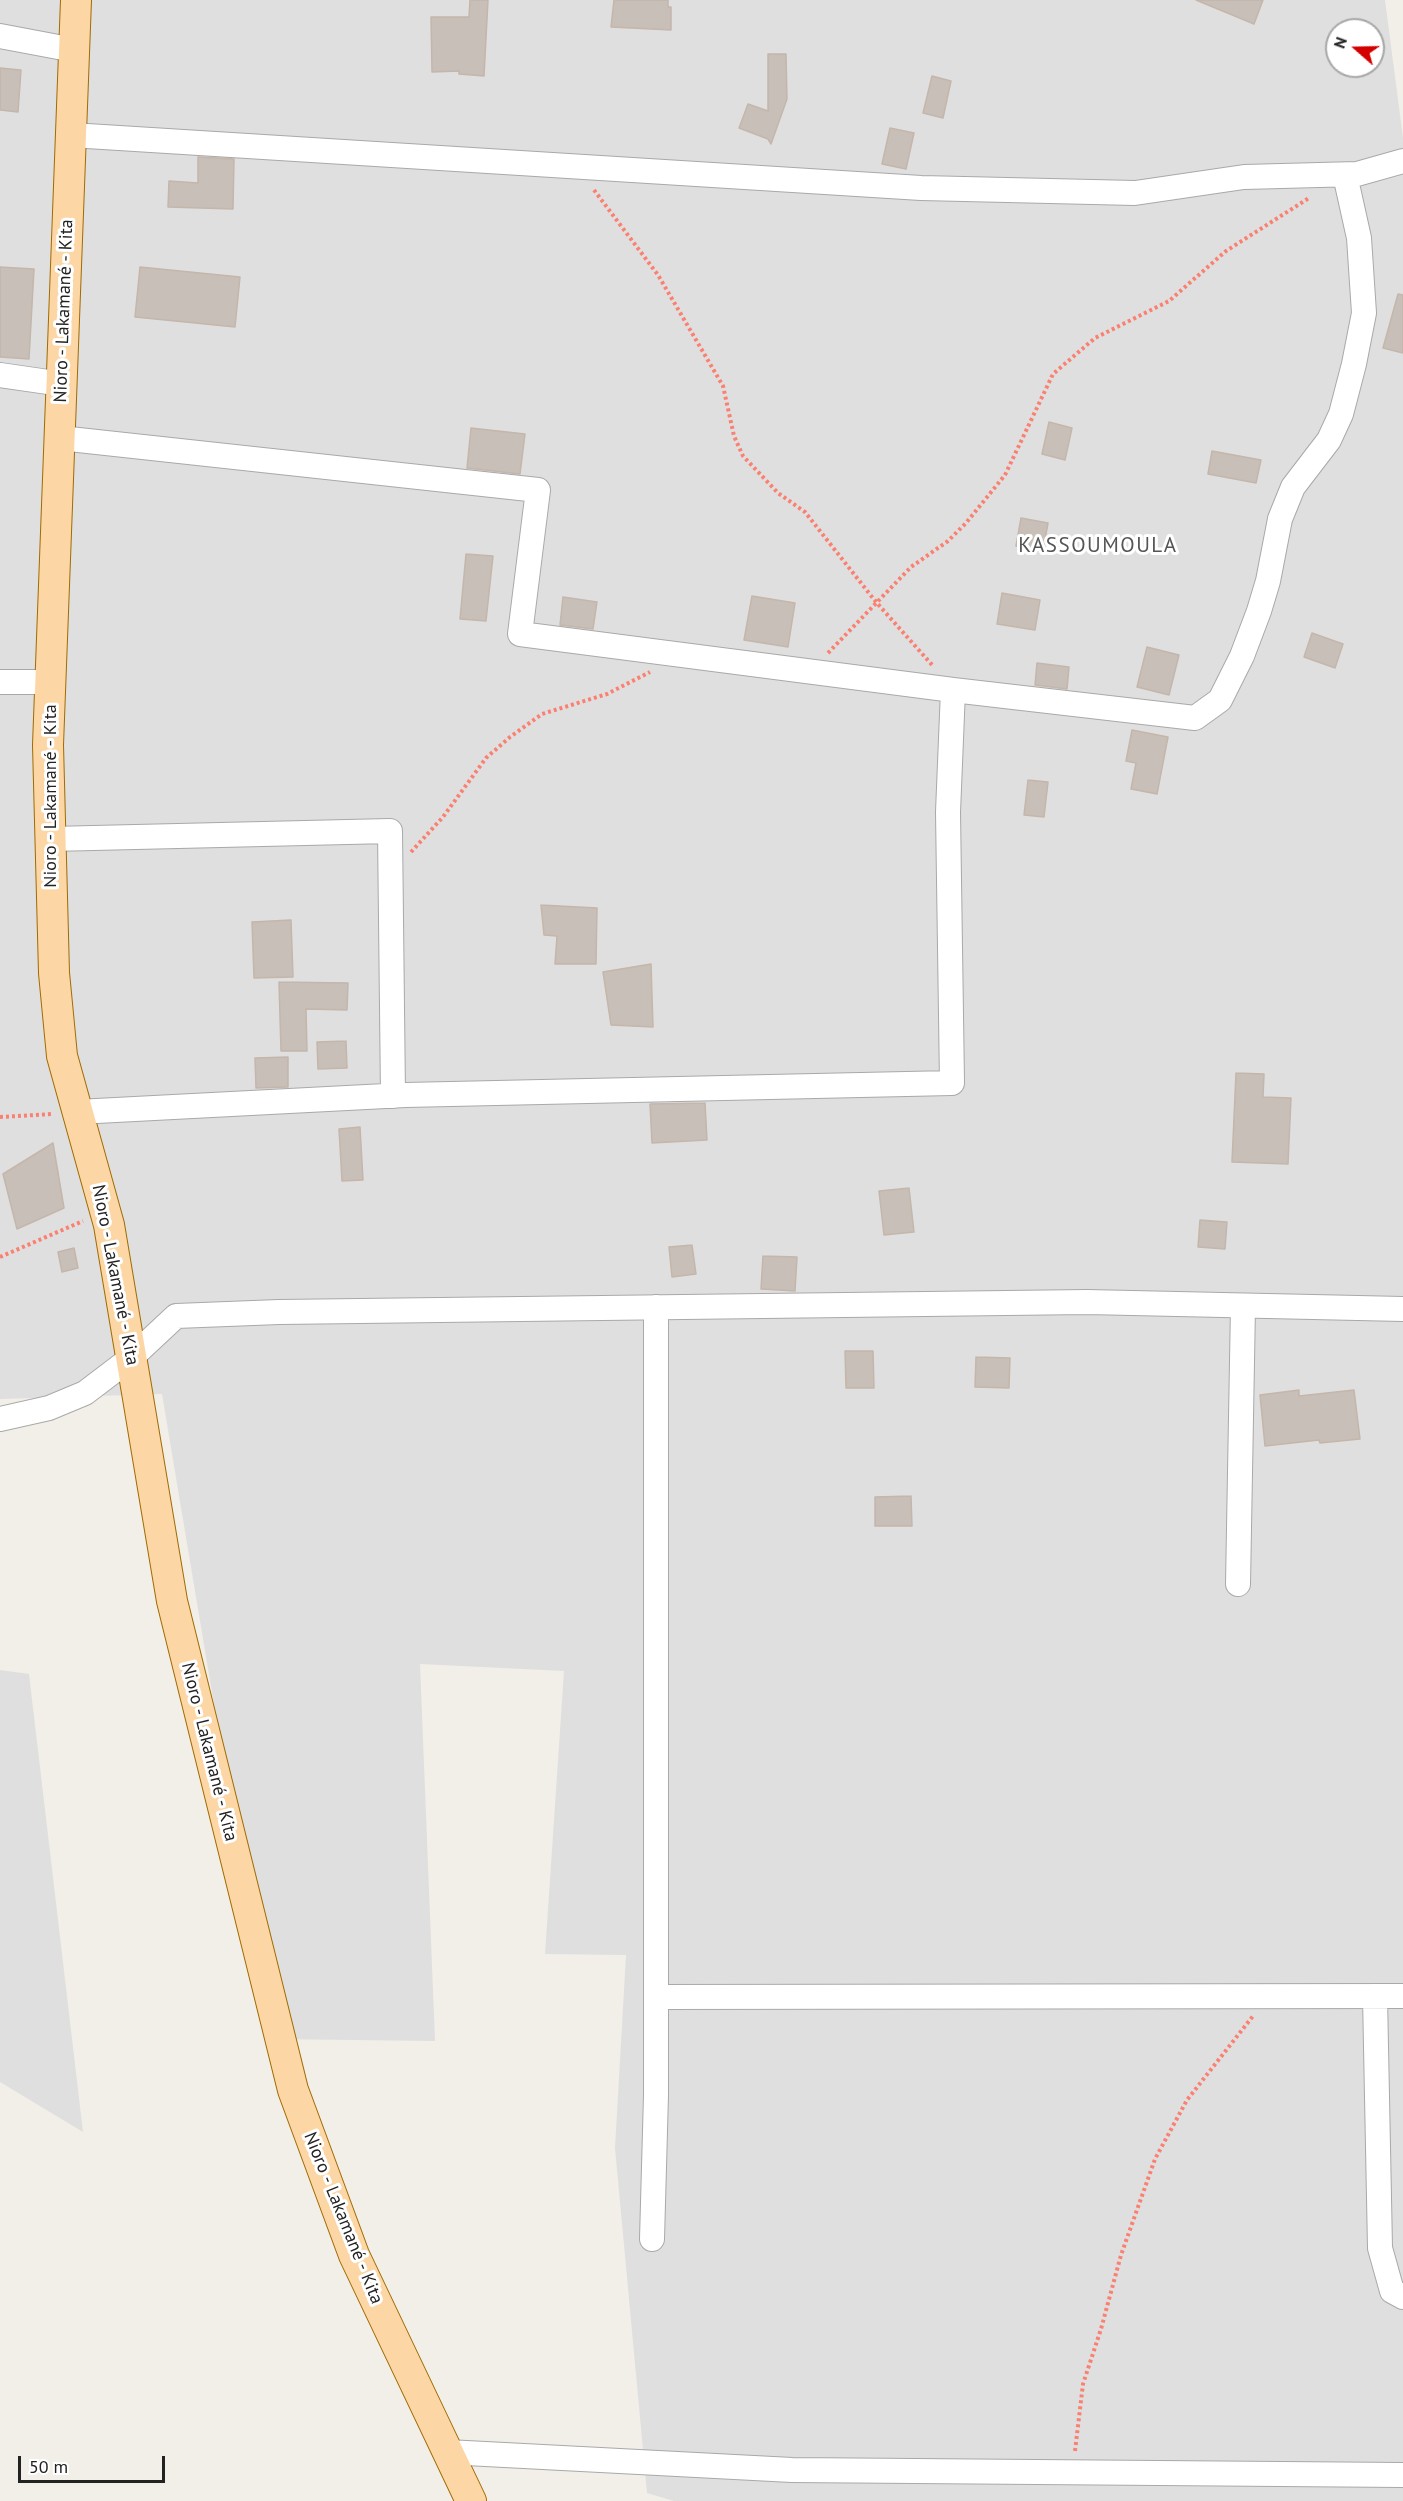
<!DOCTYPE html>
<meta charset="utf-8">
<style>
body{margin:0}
#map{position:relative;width:1403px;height:2501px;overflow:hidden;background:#f2efe9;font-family:"PT Sans",sans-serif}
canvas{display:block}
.north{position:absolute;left:1325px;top:18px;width:60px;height:60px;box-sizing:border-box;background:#fff;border:2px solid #a7a7a7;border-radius:50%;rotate:290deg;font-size:16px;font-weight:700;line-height:24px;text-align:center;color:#222}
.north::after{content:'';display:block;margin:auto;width:21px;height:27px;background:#d40000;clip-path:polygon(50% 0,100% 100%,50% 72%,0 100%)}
.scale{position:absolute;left:18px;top:2456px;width:147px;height:27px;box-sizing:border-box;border:3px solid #222;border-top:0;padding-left:8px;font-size:18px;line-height:21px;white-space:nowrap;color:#222;-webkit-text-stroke:4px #fff;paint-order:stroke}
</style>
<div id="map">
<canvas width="1403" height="2501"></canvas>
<div class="north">N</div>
<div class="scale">50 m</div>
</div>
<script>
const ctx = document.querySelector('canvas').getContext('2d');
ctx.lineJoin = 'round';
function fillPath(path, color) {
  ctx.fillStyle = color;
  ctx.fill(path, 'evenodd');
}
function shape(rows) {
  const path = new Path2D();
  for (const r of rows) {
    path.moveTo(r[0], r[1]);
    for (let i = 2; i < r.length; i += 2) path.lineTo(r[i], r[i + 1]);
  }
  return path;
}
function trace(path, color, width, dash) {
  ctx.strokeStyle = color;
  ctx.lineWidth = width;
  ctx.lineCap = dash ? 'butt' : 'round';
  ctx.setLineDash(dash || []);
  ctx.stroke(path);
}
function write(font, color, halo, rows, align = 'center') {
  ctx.font = font + ' "PT Sans",sans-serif';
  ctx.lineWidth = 6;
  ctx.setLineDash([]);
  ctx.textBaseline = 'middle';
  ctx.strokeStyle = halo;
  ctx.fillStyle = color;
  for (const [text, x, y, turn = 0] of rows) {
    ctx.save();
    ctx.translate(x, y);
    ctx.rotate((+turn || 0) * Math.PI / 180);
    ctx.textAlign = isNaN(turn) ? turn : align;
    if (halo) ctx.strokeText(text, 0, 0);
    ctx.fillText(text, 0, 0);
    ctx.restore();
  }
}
const residential = shape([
 [0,0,1385,0,1403,138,1403,2501,674,2501,647,2493,615,2148,626,1955,545,1954,564,1671,420,1664,435,2041,270,2039,162,1394,0,1399],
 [1337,30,1373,30,1373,66,1337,66],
 [0,1670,29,1674,83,2132,0,2082]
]);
const building = shape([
 [470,0,488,0,484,76,459,74,459,71,432,72,431,17,469,17,470,0],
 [614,0,668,0,668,7,671,7,671,30,611,27,614,0],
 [1196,0,1263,0,1254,24,1196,0],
 [768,54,786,54,787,99,771,144,768,139,739,128,748,104,768,111,768,54],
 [0,68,21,70,18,112,0,110,0,68],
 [932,76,951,81,943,118,923,113,932,76],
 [890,128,914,133,906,169,882,164,890,128],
 [198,157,234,159,233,209,168,207,169,181,198,183,198,157],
 [0,267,34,269,29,359,0,357,0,267],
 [140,267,240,277,235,327,135,317,140,267],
 [1398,294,1403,295,1403,353,1383,348,1398,294],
 [1049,422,1072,428,1065,460,1042,454,1049,422],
 [471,428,525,434,520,474,467,468,471,428],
 [1212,451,1261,460,1256,483,1208,474,1212,451],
 [1021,518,1048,523,1043,551,1016,546,1021,518],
 [466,554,493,556,486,621,460,619,466,554],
 [1002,593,1040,600,1035,630,997,624,1002,593],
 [752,596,795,603,788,647,744,640,752,596],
 [563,597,597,602,593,629,560,625,563,597],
 [1312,633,1343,644,1335,668,1304,657,1312,633],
 [1147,647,1179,655,1169,695,1137,687,1147,647],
 [1037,663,1069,667,1067,689,1035,685,1037,663],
 [1132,730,1168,737,1157,794,1131,789,1136,763,1126,761,1132,730],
 [1028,780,1048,782,1044,817,1024,815,1028,780],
 [541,905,597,908,596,964,555,964,557,936,544,935,541,905],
 [291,920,293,977,254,978,252,922,291,920],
 [651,964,653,1027,611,1025,603,972,651,964],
 [279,982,348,983,347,1010,306,1009,307,1051,281,1051,279,982],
 [346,1041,347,1068,318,1069,317,1042,346,1041],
 [288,1057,288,1087,256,1088,255,1058,288,1057],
 [1236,1073,1264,1074,1263,1097,1291,1098,1288,1164,1232,1162,1236,1073],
 [705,1103,707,1140,652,1143,650,1104,705,1103],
 [360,1127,363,1180,342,1181,339,1129,360,1127],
 [53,1143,64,1208,17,1229,3,1174,53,1143],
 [909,1188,914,1232,884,1235,879,1191,909,1188],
 [1200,1220,1227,1222,1225,1249,1198,1247,1200,1220],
 [692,1245,696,1274,672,1277,669,1247,692,1245],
 [74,1248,78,1268,62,1272,58,1252,74,1248],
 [763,1256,797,1257,795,1291,761,1289,763,1256],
 [845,1351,873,1351,874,1388,846,1388,845,1351],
 [976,1357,1010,1358,1009,1388,975,1387,976,1357],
 [1299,1390,1299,1396,1354,1390,1360,1439,1320,1443,1319,1440,1265,1446,1260,1395,1299,1390],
 [911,1496,912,1526,875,1526,875,1497,911,1496]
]);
const path = shape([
 [594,190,658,275,723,386,734,436,743,456,778,493,805,512,876,602,933,666],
 [828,653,911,567,948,541,966,523,1005,475,1053,374,1095,338,1169,301,1226,251,1309,198],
 [411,852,443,817,486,758,510,737,542,714,607,694,650,672],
 [0,1117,53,1114],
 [0,1257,83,1221],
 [1075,2451,1083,2384,1101,2329,1121,2255,1155,2159,1187,2100,1253,2016]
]);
const minor = shape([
 [0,36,74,50],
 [71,135,921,188,1135,193,1244,177,1357,174,1403,161],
 [0,375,62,384],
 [60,438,538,490,520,634,953,690,948,812,952,1083,405,1095,77,1112],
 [0,682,51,682],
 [953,690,1195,718,1220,700,1242,656,1259,611,1268,581,1280,519,1293,487,1329,440,1341,414,1354,364,1364,313,1359,238,1345,175],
 [51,839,390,831,393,1096],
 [0,1419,49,1408,85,1393,131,1358,176,1316,279,1312,1087,1302,1403,1309],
 [1238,1584,1243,1306],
 [1375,1996,1380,2248,1392,2291,1403,2297],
 [656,1997,1403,1996],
 [652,2239,656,2095,656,1307],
 [447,2452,792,2470,1403,2475]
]);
const major = shape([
 [76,0,48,745,54,973,62,1056,109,1225,172,1601,293,2090,354,2255,471,2501]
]);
const streetNames = [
 ["Nioro - Lakamané - Kita",64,311,-88],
 ["Nioro - Lakamané - Kita",51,796,-90],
 ["Nioro - Lakamané - Kita",115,1275,79],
 ["Nioro - Lakamané - Kita",209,1752,76],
 ["Nioro - Lakamané - Kita",343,2218,68]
];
const quarterNames = [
 ["KASSOUMOULA",1098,546]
];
fillPath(residential, '#e0dfdf');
fillPath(building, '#c7bfb8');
trace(building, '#c4b6ab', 1.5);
trace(minor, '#a9a9a9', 26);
trace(major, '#a06b00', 32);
trace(path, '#fa8072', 4, [3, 3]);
trace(minor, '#fff', 24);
trace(major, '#fcd6a4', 30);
write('18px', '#222', '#fff', streetNames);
ctx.letterSpacing = '1.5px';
write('21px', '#555', '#fff', quarterNames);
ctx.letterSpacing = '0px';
</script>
